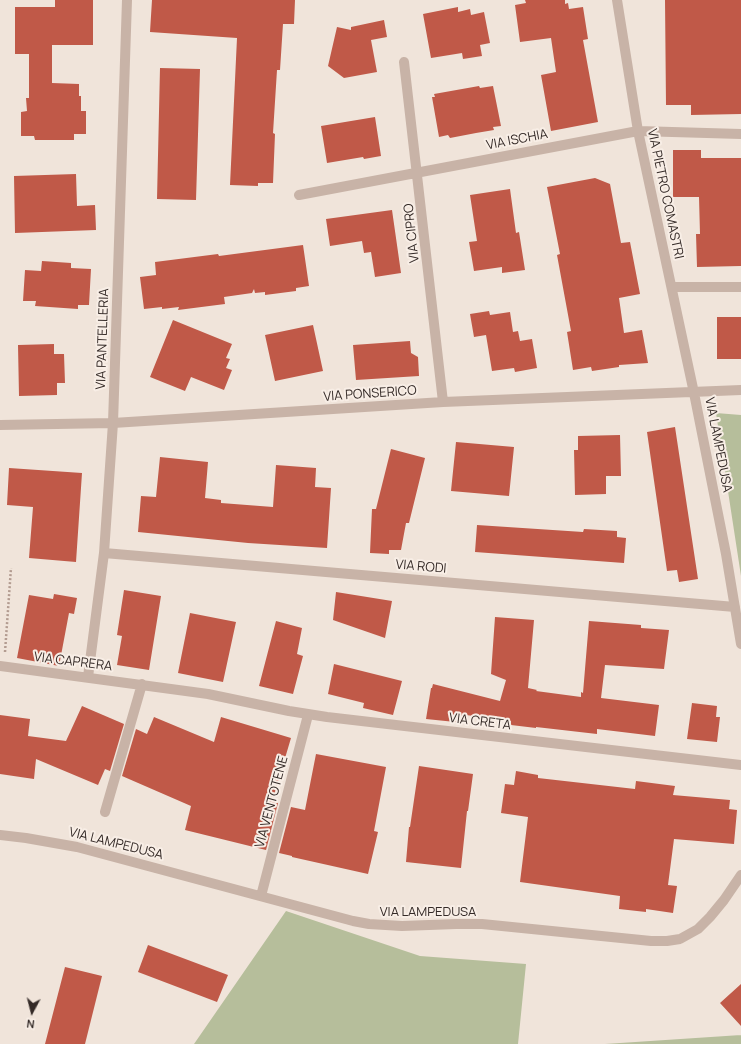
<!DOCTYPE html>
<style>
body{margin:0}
#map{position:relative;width:741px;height:1044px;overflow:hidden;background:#f0e4da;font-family:Manrope,sans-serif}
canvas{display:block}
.north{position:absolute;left:12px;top:992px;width:40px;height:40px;-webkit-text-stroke:3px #f8eee6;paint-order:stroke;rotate:187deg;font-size:11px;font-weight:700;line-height:16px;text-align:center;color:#342a27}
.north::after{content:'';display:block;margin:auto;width:14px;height:18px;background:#342a27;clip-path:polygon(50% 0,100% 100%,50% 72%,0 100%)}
</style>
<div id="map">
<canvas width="741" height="1044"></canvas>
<div class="north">N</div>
</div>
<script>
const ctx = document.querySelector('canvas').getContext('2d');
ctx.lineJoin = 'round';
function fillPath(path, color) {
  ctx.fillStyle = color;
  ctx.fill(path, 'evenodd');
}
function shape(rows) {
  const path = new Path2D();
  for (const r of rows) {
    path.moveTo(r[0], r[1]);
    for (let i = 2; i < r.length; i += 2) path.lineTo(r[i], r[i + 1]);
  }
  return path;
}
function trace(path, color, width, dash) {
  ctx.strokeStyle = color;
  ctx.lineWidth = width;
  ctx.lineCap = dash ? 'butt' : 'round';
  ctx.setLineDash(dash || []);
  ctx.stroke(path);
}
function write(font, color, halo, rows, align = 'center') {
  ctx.font = font + ' Manrope,sans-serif';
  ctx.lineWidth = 4;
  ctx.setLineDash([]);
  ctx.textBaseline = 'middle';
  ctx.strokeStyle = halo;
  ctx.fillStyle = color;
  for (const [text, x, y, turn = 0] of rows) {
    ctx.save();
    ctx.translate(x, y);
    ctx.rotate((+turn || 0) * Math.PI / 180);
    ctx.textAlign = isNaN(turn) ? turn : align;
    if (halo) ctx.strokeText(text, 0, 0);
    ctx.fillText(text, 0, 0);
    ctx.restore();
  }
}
const green = shape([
 [716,413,741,415,741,576],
 [286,911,420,956,526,964,518,1044,194,1044],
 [741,1034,741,1044,605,1044,741,1035]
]);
const building = shape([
 [55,0,93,0,93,45,52,45,52,83,79,84,79,96,81,96,81,111,86,111,86,134,74,134,74,140,35,140,34,136,21,136,21,112,27,111,26,98,29,98,29,54,15,54,15,7,55,7],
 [152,0,295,0,294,24,283,24,280,70,277,70,273,133,275,134,273,183,258,183,258,186,230,185,237,38,150,32],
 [525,0,565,0,565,4,568,3,569,9,583,7,588,39,583,40,598,122,551,131,541,75,556,72,551,38,520,42,515,5,526,3],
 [665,0,741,0,741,114,691,115,691,105,666,105],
 [458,7,458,12,470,9,471,15,484,12,490,43,480,45,482,56,463,59,462,53,431,58,423,14],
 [384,20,387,37,371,40,377,72,344,78,328,66,337,27,351,30,351,27],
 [160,68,200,69,196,200,157,199],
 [479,86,480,88,493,86,501,126,493,127,494,130,476,133,450,138,448,135,439,137,432,97,435,97,434,94],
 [375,117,381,156,364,159,363,157,327,163,321,126],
 [673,150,701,150,701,158,741,158,741,266,697,267,696,234,700,234,699,197,673,197],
 [76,174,77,206,95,205,96,230,15,233,14,176],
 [595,178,610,184,621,243,630,242,640,294,619,298,624,333,642,330,648,363,619,365,619,367,592,371,591,367,573,370,567,332,571,331,557,255,560,254,547,187],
 [510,189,516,233,519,232,525,270,502,273,502,267,474,271,469,242,477,241,470,195],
 [392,210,401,273,375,277,371,252,364,253,362,241,330,246,326,219],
 [303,245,309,286,296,288,296,291,265,295,265,292,255,293,254,289,252,293,224,297,225,304,178,310,179,307,162,309,162,307,144,309,140,277,156,275,155,262,218,254,219,256],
 [42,261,71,263,71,268,91,269,89,305,78,305,78,309,35,306,36,301,23,301,25,270,41,271],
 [489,311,490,315,510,312,513,332,518,331,520,341,532,339,537,368,515,372,514,368,492,371,486,335,474,337,470,314],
 [717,317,741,317,741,359,717,359],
 [173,320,232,344,226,358,230,359,226,368,232,370,224,390,191,377,185,391,150,377],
 [313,325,323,371,275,381,265,335],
 [410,341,411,353,418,357,419,376,356,380,353,345],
 [54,344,54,354,64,354,65,383,57,383,57,395,19,396,18,345],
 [675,427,698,579,679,582,677,570,667,571,647,432],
 [620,435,621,476,606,476,606,494,575,495,574,450,578,450,578,436],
 [456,442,514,447,509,496,451,491],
 [391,449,425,458,409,523,406,523,401,550,389,550,389,554,370,553,372,509,376,509],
 [160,457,208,462,205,498,221,500,221,503,273,507,276,465,316,468,315,487,331,488,327,548,248,543,138,532,141,496,156,497],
 [9,468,82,473,76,562,29,558,33,507,7,505],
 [477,525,583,532,584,529,617,531,617,537,626,538,624,563,475,552],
 [124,590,161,596,149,670,117,665,122,636,117,635],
 [336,592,392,601,385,638,333,620],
 [54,594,77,598,74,614,69,613,59,666,17,658,29,595,53,599],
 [190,613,236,622,223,682,178,673],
 [495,617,534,620,528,688,537,690,536,691,581,697,581,692,583,693,589,621,641,625,641,628,669,630,664,669,605,665,601,698,659,705,655,736,597,729,597,734,536,727,536,728,511,725,511,721,466,715,465,723,426,719,431,688,432,688,433,684,500,701,506,680,491,674],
 [276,621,302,628,297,654,303,656,293,694,259,686],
 [334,664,402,681,393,715,363,708,364,703,328,694],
 [692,703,717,706,716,717,720,717,717,742,687,739],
 [82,706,124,724,110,771,105,769,98,785,36,759,34,779,0,774,0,715,30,719,28,736,66,741],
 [154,717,214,742,221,717,291,738,272,802,278,803,266,850,185,830,191,806,122,776,136,729,147,734],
 [316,754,386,767,374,831,378,832,368,874,292,857,292,856,279,853,291,807,305,810],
 [419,766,473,774,468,811,467,811,461,868,406,862,409,827,410,827],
 [516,771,538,775,538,778,635,789,636,781,675,786,673,795,730,800,729,809,737,810,734,844,674,839,668,885,677,886,673,913,646,909,646,912,619,909,620,896,520,882,528,817,501,813,505,784,514,785],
 [148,945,228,975,217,1002,138,972],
 [65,967,102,976,85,1044,45,1044],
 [741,984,741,1026,720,1003]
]);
const path = shape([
 [5,652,11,568]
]);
const street = shape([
 [617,0,638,131,694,393,726,554,741,644],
 [404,62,443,402],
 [299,195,638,131,741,134],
 [672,287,741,287],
 [0,425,113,423,443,402,741,390],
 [104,553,735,607],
 [0,666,208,694,289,711,327,717,741,765],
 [88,677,104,553,113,423,127,0],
 [105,812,142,684],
 [0,835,26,838,77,847,353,921,369,924,402,926,456,924,482,924,651,941,667,941,680,939,698,929,710,917,724,900,741,875],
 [261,896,308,715]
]);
const streetNames = [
 ["VIA ISCHIA",517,140,-11],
 ["VIA PIETRO COMASTRI",665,194,78],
 ["VIA CIPRO",412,233,-96],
 ["VIA PANTELLERIA",103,339,-88],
 ["VIA PONSERICO",370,394,-4],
 ["VIA LAMPEDUSA",718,445,79],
 ["VIA RODI",421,567,5],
 ["VIA CAPRERA",73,662,7],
 ["VIA CRETA",480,722,7],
 ["VIA VENTOTENE",272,802,-75],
 ["VIA LAMPEDUSA",116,844,14],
 ["VIA LAMPEDUSA",428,912]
];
fillPath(green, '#b6be9b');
fillPath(building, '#c05948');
trace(path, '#b39c91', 2.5, [2, 2]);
trace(street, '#c8b3a7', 10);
write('13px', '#342a27', '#f8eee6', streetNames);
</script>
